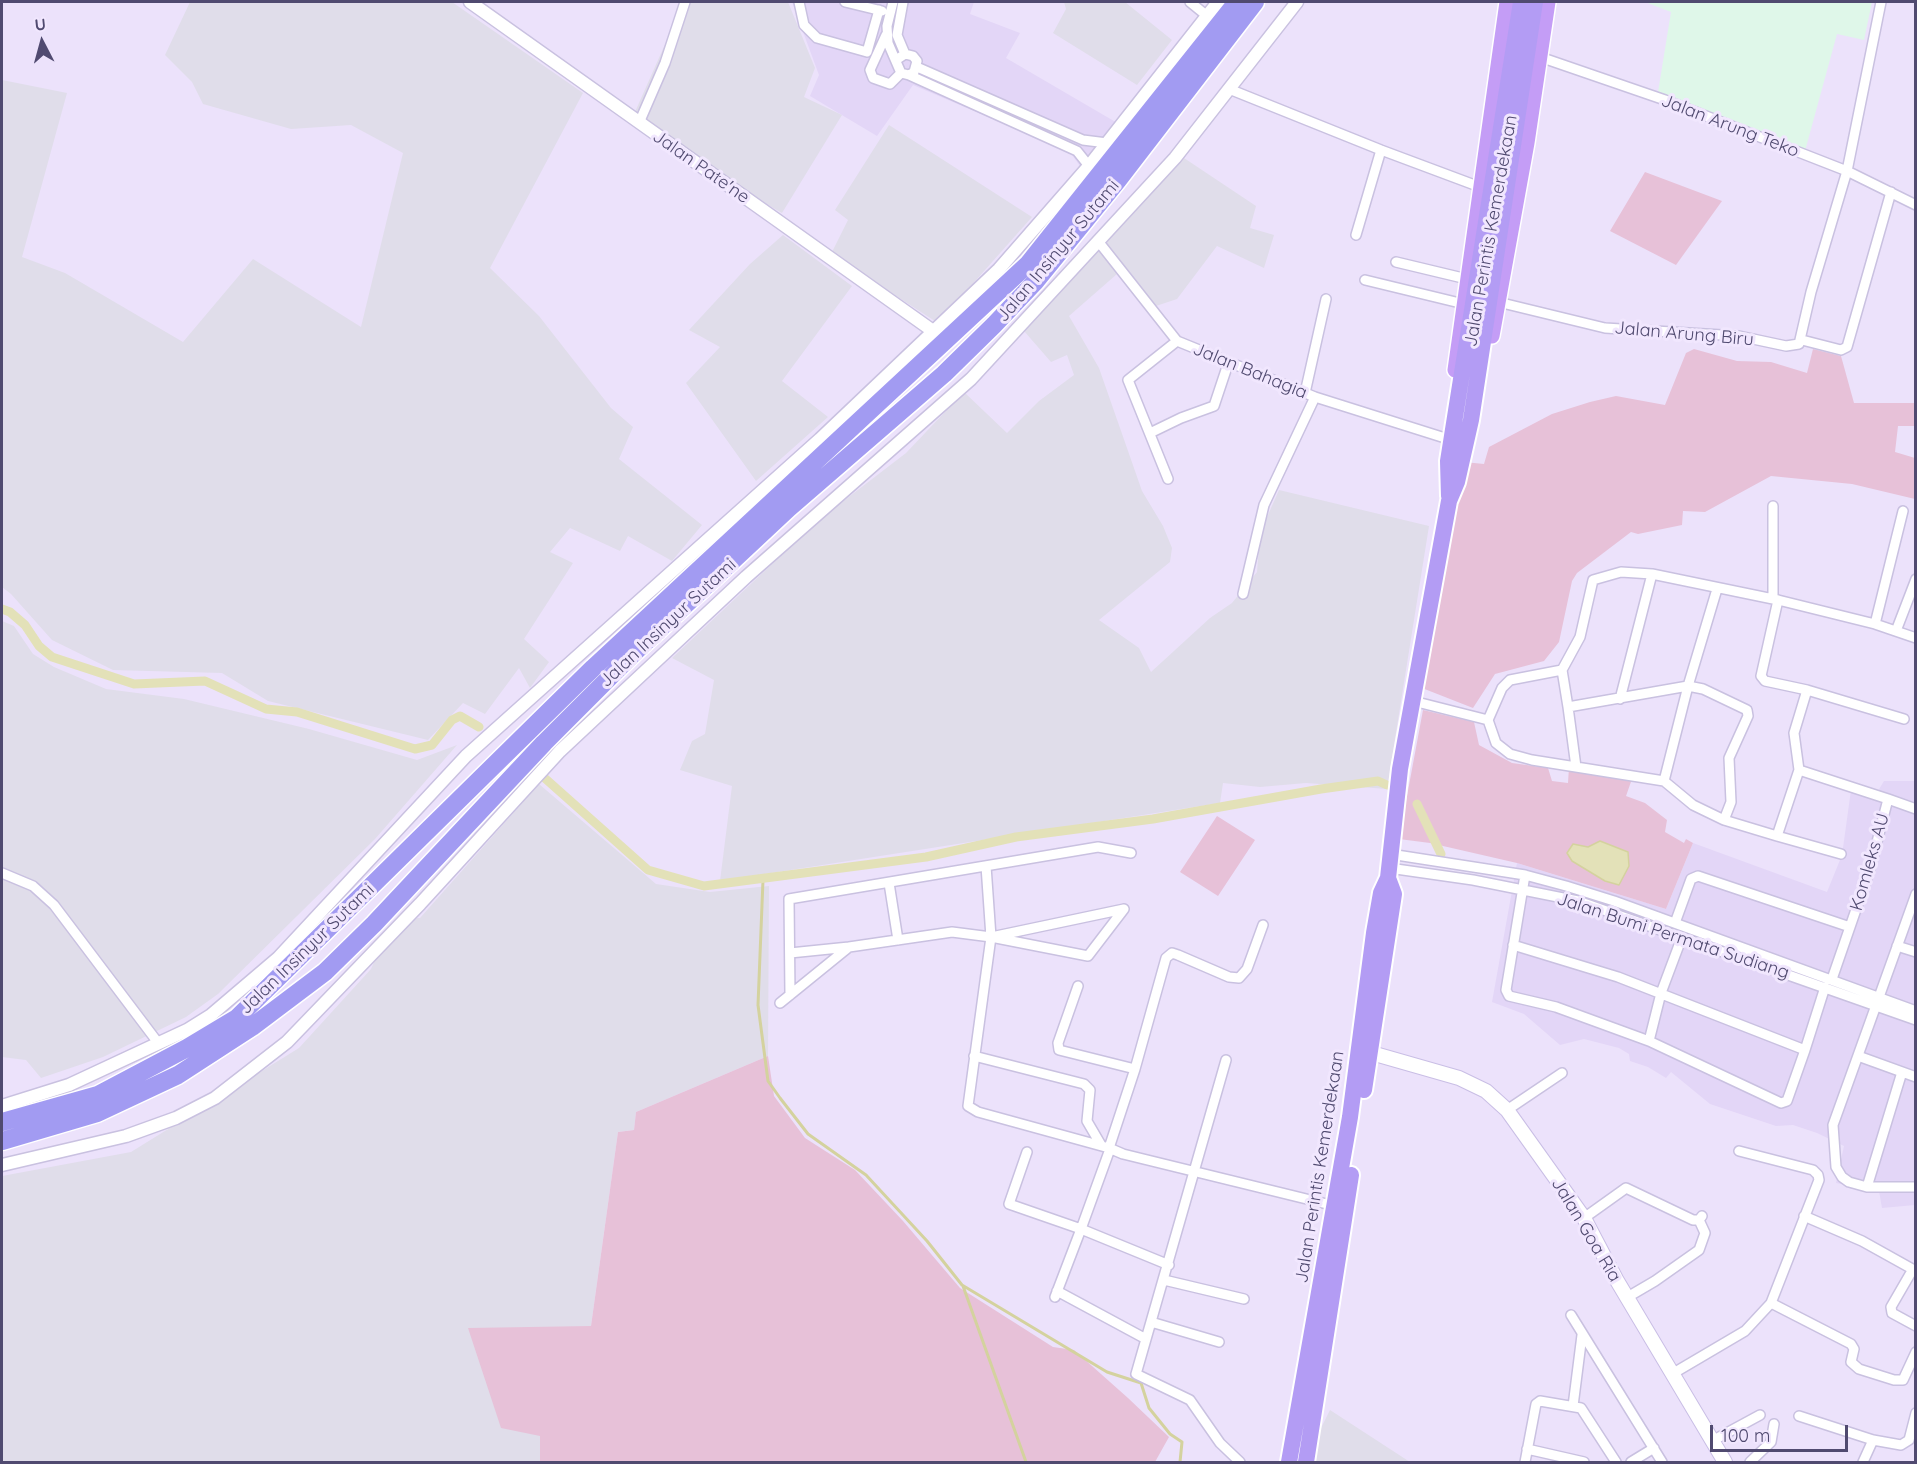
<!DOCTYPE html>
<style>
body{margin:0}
#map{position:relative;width:1917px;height:1464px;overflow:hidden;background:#ece2fb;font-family:Quicksand,sans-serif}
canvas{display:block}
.frame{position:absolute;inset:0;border:3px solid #504a70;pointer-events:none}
.north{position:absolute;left:12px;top:12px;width:60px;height:60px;-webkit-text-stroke:4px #f1e7fe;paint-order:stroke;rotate:354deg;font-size:16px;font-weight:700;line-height:24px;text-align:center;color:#504a70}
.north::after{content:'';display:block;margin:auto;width:21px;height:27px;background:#504a70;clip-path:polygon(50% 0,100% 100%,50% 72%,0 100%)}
.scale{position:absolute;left:1710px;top:1425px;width:138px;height:27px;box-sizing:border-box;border:3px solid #504a70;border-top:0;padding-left:8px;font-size:18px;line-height:21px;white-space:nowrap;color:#504a70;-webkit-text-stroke:4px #f1e7fe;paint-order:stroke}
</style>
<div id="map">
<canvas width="1917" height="1464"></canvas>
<div class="frame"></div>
<div class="north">U</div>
<div class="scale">100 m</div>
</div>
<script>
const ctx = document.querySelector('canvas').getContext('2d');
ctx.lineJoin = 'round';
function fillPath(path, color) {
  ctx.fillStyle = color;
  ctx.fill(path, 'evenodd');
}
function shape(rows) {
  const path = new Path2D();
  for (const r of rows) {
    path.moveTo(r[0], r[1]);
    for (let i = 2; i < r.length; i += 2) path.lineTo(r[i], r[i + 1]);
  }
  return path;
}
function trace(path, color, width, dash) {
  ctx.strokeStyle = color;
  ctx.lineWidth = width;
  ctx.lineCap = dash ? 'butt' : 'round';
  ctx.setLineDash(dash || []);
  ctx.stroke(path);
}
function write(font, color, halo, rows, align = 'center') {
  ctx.font = font + ' Quicksand,sans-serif';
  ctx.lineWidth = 6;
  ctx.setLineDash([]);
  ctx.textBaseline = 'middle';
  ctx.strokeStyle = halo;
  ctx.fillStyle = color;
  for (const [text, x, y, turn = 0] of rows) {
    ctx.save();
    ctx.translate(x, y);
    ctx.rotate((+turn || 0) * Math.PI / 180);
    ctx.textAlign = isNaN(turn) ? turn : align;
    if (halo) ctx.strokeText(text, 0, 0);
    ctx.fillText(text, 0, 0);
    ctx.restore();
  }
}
const residential = shape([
 [792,2,974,2,970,14,1020,33,1006,58,1119,124,1082,169,1070,152,913,85,877,136,810,96,819,75],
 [1884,781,1915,781,1915,1205,1882,1208,1879,1191,1836,1183,1844,1146,1817,1133,1793,1125,1776,1126,1710,1104,1671,1072,1666,1078,1648,1067,1630,1061,1629,1054,1619,1048,1584,1039,1560,1045,1524,1014,1492,1002,1517,863,1666,909,1693,843,1827,892,1842,855,1851,790,1875,796]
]);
const industrial = shape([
 [190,2,452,2,583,93,490,268,539,316,611,408,633,427,619,459,702,525,672,561,628,536,620,551,570,528,550,552,573,563,524,639,549,662,530,688,519,668,485,714,463,703,428,740,268,701,222,673,113,670,52,640,11,594,2,587,2,80,67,93,22,257,65,273,183,342,253,259,361,327,403,153,351,125,291,129,203,104,192,82,165,55],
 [681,2,788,2,815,68,804,97,842,115,782,213,740,189,635,112,678,15],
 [1064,2,1125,2,1172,40,1137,85,1053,33,1066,9],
 [889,125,1032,217,938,323,831,254,848,220,835,210],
 [1181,156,1256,206,1250,228,1274,235,1264,268,1217,246,1177,299,1156,306,1105,243],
 [783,235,852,286,782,381,828,417,756,481,686,383,720,347,689,330,750,264],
 [1097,248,1117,274,1069,316,1099,368,1142,491,1163,526,1172,548,1170,562,1099,620,1139,648,1151,672,1210,618,1232,603,1257,572,1260,533,1279,490,1429,526,1387,789,1306,783,1260,787,1223,783,1220,803,720,881,732,786,680,770,692,741,705,734,714,680,672,658,820,519,906,453,964,392,1007,433,1039,401,1074,375,1067,355,1051,362,1024,331],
 [2,621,14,626,33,654,54,667,106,689,184,699,309,729,417,760,457,745,375,839,218,994,186,1017,103,1057,41,1078,26,1060,2,1057],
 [539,784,656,884,710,892,769,886,768,1056,636,1112,634,1130,618,1132,591,1326,540,1436,540,1462,2,1462,2,1176,131,1152,299,1048,371,969,378,953,417,918,420,918],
 [1330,1410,1410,1462,1313,1462,1317,1436]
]);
const education = shape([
 [1645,2,1872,2,1864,40,1837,34,1805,151,1658,92,1671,12]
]);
const green = shape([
 [1645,172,1722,201,1676,265,1610,231],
 [1694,349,1737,361,1771,362,1807,373,1813,349,1841,356,1854,403,1915,403,1915,426,1898,426,1895,452,1915,458,1915,499,1852,484,1771,476,1705,512,1683,511,1682,525,1638,534,1631,532,1577,573,1572,581,1559,642,1544,661,1495,674,1473,708,1422,688,1464,462,1484,464,1489,447,1552,414,1590,402,1616,396,1665,405,1686,353],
 [1423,710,1474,722,1479,745,1512,763,1548,768,1552,781,1568,783,1569,767,1633,776,1626,796,1645,803,1667,820,1665,832,1684,843,1686,839,1693,843,1666,909,1517,863,1430,843,1399,839],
 [1217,816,1255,840,1218,896,1180,872],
 [768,1056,774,1096,805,1138,855,1170,903,1221,960,1288,1053,1347,1074,1350,1128,1398,1169,1437,1155,1462,540,1462,540,1436,501,1428,468,1328,591,1326,618,1132,634,1130,636,1112]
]);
const water = shape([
 [1600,841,1628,852,1629,866,1619,885,1605,881,1572,861,1567,853,1573,844,1588,847,1600,841]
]);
const stream = shape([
 [763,880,758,1005,768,1081,780,1098,808,1134,866,1175,927,1241,962,1285,1107,1372,1141,1383,1149,1408,1170,1434,1182,1442,1180,1462],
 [963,1286,1026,1462]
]);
const canal = shape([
 [2,609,10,612,25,625,39,646,52,657,134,684,205,681,266,709,297,712,415,749,432,745,452,720,460,716,479,727],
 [539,773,648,870,704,886,926,857,1016,837,1153,819,1321,789,1378,781,1387,785],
 [1417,804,1441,854]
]);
const minor = shape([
 [799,2,804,25,817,38,867,52,879,10],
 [845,2,882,11],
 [893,2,887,26,888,43,901,73,909,75,914,72,917,61,913,56,905,54,896,60],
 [903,2,897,35,905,54],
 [1190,2,1206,15],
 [886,35,870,70,873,78,890,84,901,73],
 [1540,57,1665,100,1847,171,1916,205],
 [917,67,1083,140,1107,143],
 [909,75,1077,151,1089,166],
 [1229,89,1381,150,1480,187],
 [639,123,665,63,685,2],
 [1356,235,1381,150],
 [1098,241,1177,341,1315,397,1445,438],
 [1396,262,1467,279],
 [1365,280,1464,304],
 [1498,302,1605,328,1739,336,1786,346,1799,344,1811,292,1847,171,1881,2],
 [1802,340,1841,350,1847,347,1891,192],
 [1305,393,1326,299],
 [1150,433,1181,418,1214,406,1228,364],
 [1168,479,1128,380,1177,341],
 [1243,594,1264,505,1315,397],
 [1773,599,1773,506],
 [1778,600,1761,676,1765,681,1807,690,1794,733,1799,770,1888,799,1870,869,1832,979],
 [1875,624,1903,511],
 [1896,631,1916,579],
 [1807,690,1904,719],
 [1620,699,1652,574],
 [1413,701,1488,720,1502,688,1510,680,1562,670],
 [1568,707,1576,767],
 [1488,720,1496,743,1510,754,1532,760,1664,781,1693,805,1724,820,1731,802,1729,758,1748,716,1747,710,1703,689,1688,686,1568,707,1562,670,1580,637,1593,580,1621,572,1652,574,1778,600,1875,624,1916,638],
 [1664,781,1688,686,1717,589],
 [1888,799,1916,809],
 [1724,820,1777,836,1799,770],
 [1777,836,1841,854],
 [1390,854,1525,875,1566,886,1614,901,1916,1011],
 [986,866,991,937,968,1106,978,1112,1109,1148],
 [1389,868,1473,880,1578,901,1916,1020],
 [2,873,33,886,54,905,159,1044],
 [1525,875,1506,990,1509,996,1556,1007,1649,1041,1661,993,1682,937],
 [889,883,898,940],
 [1675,923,1691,879,1698,876,1850,927],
 [1263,925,1247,969,1239,978,1229,977,1178,955,1172,953,1166,958,1135,1069,1109,1148,1123,1154,1335,1206],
 [996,936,1124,909],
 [1513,945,1618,977,1805,1050,1825,987],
 [1897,946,1916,952],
 [790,953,849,947],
 [1078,986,1058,1043,1059,1050,1135,1069],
 [790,995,789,899,1098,847,1131,853],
 [780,1003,849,947,952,932,991,937,1088,956,1124,909],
 [1649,1041,1781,1103,1787,1101,1805,1050],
 [974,1056,1084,1084,1090,1090,1087,1121,1101,1145],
 [1858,1056,1916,1077],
 [1226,1060,1136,1374,1190,1400,1220,1443,1240,1462],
 [1902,1072,1867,1187,1849,1182,1842,1177,1836,1167,1833,1125,1916,894],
 [1507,1110,1562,1073],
 [1739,1151,1813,1170,1818,1175,1819,1180,1771,1303,1851,1344,1854,1349,1851,1362,1859,1369,1894,1380,1903,1380,1916,1352],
 [1027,1152,1009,1204,1081,1229,1110,1149],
 [1867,1187,1916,1187],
 [1804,1216,1862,1241,1916,1271],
 [1584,1218,1626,1188,1693,1220,1699,1220,1702,1216],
 [1913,1269,1891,1307,1892,1313,1916,1326],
 [1164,1280,1244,1299],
 [1057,1291,1146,1339],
 [1055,1297,1081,1229,1169,1265],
 [1626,1298,1655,1281,1699,1250,1705,1233,1699,1220],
 [1571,1315,1662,1462],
 [1151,1322,1219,1342],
 [1672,1374,1745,1331,1771,1303],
 [1573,1406,1582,1335],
 [1799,1416,1873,1440,1901,1445,1909,1440,1916,1413],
 [1712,1441,1760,1415],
 [1527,1449,1584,1462],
 [1525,1462,1536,1404,1540,1401,1581,1408,1616,1462],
 [1631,1462,1654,1448],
 [1750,1462,1771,1442,1774,1424],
 [1863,1462,1873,1440]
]);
const tertiary = shape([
 [470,2,933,331],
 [2,1106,69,1085,187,1030,211,1015,278,958,466,756,820,439,999,269,1089,166,1218,2],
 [2,1165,126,1136,176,1118,215,1098,287,1042,420,904,560,751,746,577,971,379,1175,158,1297,2]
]);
const secondary = shape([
 [1361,1050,1459,1078,1486,1091,1507,1110,1584,1218,1616,1279,1725,1462]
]);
const primary = shape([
 [1492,336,1527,143,1548,2],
 [1455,370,1507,2]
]);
const trunk = shape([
 [1449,496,1448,461,1521,2],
 [1364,1090,1394,894,1388,878],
 [1289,1462,1350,1117,1374,933,1381,893,1388,878,1400,769,1449,501,1457,482,1471,420,1535,2],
 [1306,1462,1351,1175]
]);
const motorway = shape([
 [2,1122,98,1095,187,1048,237,1018,593,668,1028,264,1237,2],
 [2,1141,97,1113,178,1075,252,1027,325,972,374,924,544,743,636,651,789,508,944,374,994,325,1035,282,1118,180,1255,2]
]);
const streetNames = [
 ["Jalan Arung Teko",1730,126,21],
 ["Jalan Pate'ne",701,167,35],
 ["Jalan Perintis Kemerdekaan",1491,231,-80],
 ["Jalan Insinyur Sutami",1058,251,-50],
 ["Jalan Arung Biru",1684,334,5],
 ["Jalan Bahagia",1250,371,22],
 ["Jalan Insinyur Sutami",668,623,-43],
 ["Komleks AU",1870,862,-74],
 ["Jalan Bumi Permata Sudiang",1673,936,18],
 ["Jalan Insinyur Sutami",307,949,-44],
 ["Jalan Perintis Kemerdekaan",1320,1167,-81],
 ["Jalan Goa Ria",1586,1230,59]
];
fillPath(residential, '#e3d6f7');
fillPath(industrial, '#e0ddea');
fillPath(education, '#dff7e9');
fillPath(green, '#e7c1d8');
fillPath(water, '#e3e1b8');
trace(water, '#d4d29e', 1.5);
trace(stream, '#d4d29e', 3);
trace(canal, '#e3e1b8', 9);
trace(minor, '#c9c1e0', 12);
trace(tertiary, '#c9c1e0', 15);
trace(secondary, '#c9bee5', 16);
trace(primary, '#fff', 18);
trace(trunk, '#fff', 20);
trace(motorway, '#fff', 21);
trace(minor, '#fff', 9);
trace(tertiary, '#fff', 12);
trace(secondary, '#fff', 14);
trace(primary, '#c49df6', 15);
trace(trunk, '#b39cf4', 16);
trace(motorway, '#a29bf2', 18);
write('18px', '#504a70', '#f1e7fe', streetNames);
</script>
